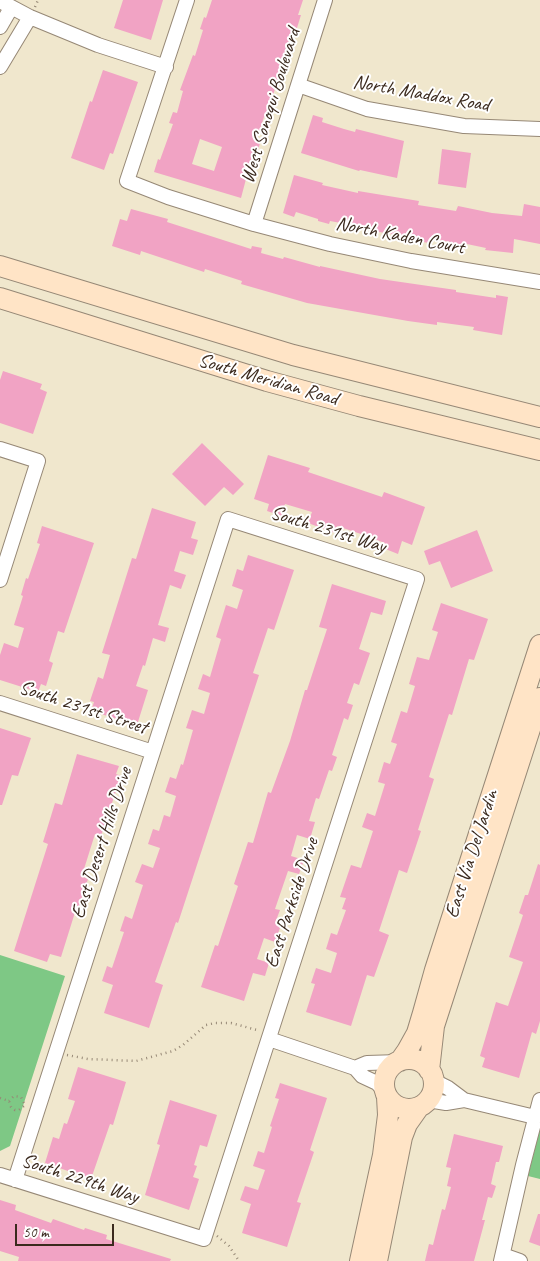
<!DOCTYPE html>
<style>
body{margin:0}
#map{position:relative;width:540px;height:1261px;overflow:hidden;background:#f0e7cd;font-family:Caveat,sans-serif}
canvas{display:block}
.scale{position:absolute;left:15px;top:1224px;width:99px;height:22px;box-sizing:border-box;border:2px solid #3b2a1e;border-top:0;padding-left:6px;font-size:15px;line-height:18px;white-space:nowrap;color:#3b2a1e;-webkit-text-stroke:4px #fff;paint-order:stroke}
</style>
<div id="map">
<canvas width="540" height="1261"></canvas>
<div class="scale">50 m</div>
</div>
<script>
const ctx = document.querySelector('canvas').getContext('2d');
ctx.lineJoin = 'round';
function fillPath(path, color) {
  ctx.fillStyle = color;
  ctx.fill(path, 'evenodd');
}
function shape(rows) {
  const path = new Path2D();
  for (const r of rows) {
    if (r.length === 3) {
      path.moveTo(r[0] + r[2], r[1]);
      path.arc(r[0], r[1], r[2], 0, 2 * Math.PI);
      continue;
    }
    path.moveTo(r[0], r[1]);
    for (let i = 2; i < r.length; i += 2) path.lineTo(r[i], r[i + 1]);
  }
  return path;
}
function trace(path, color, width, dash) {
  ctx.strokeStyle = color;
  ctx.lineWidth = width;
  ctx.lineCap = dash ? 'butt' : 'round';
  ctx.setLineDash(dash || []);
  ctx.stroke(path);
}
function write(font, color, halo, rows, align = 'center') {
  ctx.font = font + ' Caveat,sans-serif';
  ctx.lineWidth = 4;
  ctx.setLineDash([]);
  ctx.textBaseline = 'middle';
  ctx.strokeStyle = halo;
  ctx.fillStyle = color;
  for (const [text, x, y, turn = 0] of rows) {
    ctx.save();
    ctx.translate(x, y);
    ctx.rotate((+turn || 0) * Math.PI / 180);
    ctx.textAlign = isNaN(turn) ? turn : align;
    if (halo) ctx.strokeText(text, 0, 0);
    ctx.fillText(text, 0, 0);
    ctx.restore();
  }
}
const green = shape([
 [0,955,65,976,10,1146,0,1151],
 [540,1129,540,1179,528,1176]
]);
const building = shape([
 [123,0,163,0,151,40,114,28],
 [212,0,303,0,298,15,301,15,296,31,293,30,283,62,286,63,283,74,280,73,269,108,272,109,269,119,264,117,257,138,261,140,258,150,254,149,241,198,154,172,158,159,160,160,173,124,169,123,173,112,177,113,183,91,180,90,193,55,195,56,203,30,200,29,204,17,206,18],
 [200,139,222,147,214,171,192,164],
 [103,70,138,82,113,154,110,153,104,170,71,158,90,101,92,102],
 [313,115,323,118,322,122,344,129,355,132,356,129,404,141,397,178,360,170,359,171,301,153],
 [442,149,471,153,466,188,438,184],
 [294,175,323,183,322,185,358,193,358,191,419,201,418,205,456,211,458,206,492,213,522,216,524,204,540,207,540,244,514,239,513,253,485,250,486,248,462,243,461,248,450,246,450,242,430,239,429,243,418,241,418,239,352,227,352,225,330,221,329,224,318,221,318,219,296,212,294,217,283,213],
 [131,209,168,219,167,222,251,249,252,246,262,248,261,253,283,259,284,257,320,267,320,266,380,279,456,290,456,292,496,298,496,295,508,297,502,335,473,330,474,327,437,322,437,325,408,321,307,303,241,284,242,281,205,269,204,272,141,251,140,255,112,246,120,219,127,221],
 [3,371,42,384,40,389,47,392,33,434,0,423,0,380],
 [202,443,244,484,233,495,224,487,205,506,172,474],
 [268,455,310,468,308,472,382,497,384,492,425,507,412,545,402,541,398,554,383,548,385,543,361,534,337,526,335,533,308,523,312,512,285,504,282,516,267,511,269,504,254,499],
 [152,508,196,522,191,538,198,540,193,555,180,551,174,571,186,575,181,589,170,585,158,625,169,628,165,642,153,638,145,666,143,665,136,686,148,690,137,725,91,711,94,702,90,701,98,677,103,679,110,655,102,653,132,558,136,559],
 [42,526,94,543,64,633,58,631,49,661,53,663,46,686,41,684,38,692,0,680,0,655,4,643,18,648,24,628,14,625,23,596,21,595,26,578,28,579,40,544,37,543],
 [477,530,493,571,451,588,440,561,429,565,424,551],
 [248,555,294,570,274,630,268,628,253,673,259,675,178,923,176,922,155,982,163,985,149,1028,104,1013,113,985,102,981,107,966,112,968,124,932,120,931,125,916,132,919,143,885,135,882,142,864,153,868,160,848,148,844,153,829,159,831,164,815,170,817,176,796,165,792,170,777,176,779,181,764,183,765,193,730,186,728,192,710,204,714,210,693,198,689,203,674,210,677,221,639,216,637,226,605,237,609,243,590,232,586,237,569,243,571],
 [332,584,386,601,382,615,371,612,359,649,370,653,359,685,354,683,347,703,353,705,348,720,344,718,332,755,337,757,332,771,329,770,319,799,316,798,309,821,315,822,310,839,297,835,291,856,304,860,299,874,288,871,275,909,280,910,275,923,281,925,275,942,264,938,257,959,269,963,265,976,253,973,244,1001,201,987,215,945,218,946,238,886,234,884,248,842,253,843,268,792,271,793,290,741,305,690,307,690,327,629,319,627],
 [441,603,488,619,474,660,469,659,452,715,449,714,429,777,434,779,418,830,421,831,407,873,399,870,379,931,389,935,374,977,367,975,351,1026,306,1012,315,984,311,983,316,968,331,973,337,953,326,949,331,933,337,935,346,910,342,909,346,898,340,897,351,865,361,868,373,831,362,827,367,813,375,816,385,784,378,782,384,762,390,764,397,744,391,742,401,711,407,713,415,686,409,684,417,657,429,660,438,632,432,630],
 [0,728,31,738,18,776,12,775,2,805,0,805],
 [77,754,119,766,116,774,121,776,101,836,95,834,84,869,83,877,88,879,79,906,77,906,61,957,50,954,47,962,14,951,48,844,43,842,55,803,62,805],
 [538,864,540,865,540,1021,536,1034,532,1032,519,1078,482,1067,485,1058,480,1056,496,1002,508,1006,523,962,509,957,523,915,519,913,525,895,528,895],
 [78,1067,126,1082,113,1125,110,1124,91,1179,45,1163,53,1137,59,1139,64,1123,67,1124,75,1101,68,1099],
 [280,1083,327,1098,310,1150,314,1152,297,1202,301,1203,287,1247,242,1233,251,1204,240,1200,245,1186,258,1190,265,1170,253,1166,258,1151,264,1153,272,1127,270,1126,279,1099,275,1098],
 [170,1100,217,1115,207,1147,200,1145,194,1165,197,1166,193,1177,199,1179,189,1210,145,1195,160,1145,157,1144],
 [454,1134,503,1146,499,1162,496,1162,491,1184,496,1186,492,1198,488,1197,482,1220,485,1220,474,1261,425,1261,429,1244,433,1245,442,1209,445,1210,451,1187,447,1186,451,1168,446,1167],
 [0,1200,16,1205,15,1210,51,1223,53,1219,84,1230,85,1228,107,1235,106,1239,171,1259,170,1261,18,1261,19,1257,0,1251],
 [538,1214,540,1214,540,1246,529,1242]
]);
const path = shape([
 [35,7,38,0],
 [67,1055,88,1059,136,1061,173,1051,183,1045,206,1025,215,1023,231,1023,257,1030],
 [0,1098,9,1101,11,1107,15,1110,19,1110,25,1105,21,1097,14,1096,9,1101],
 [217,1236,229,1246,239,1261]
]);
const street = shape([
 [187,0,127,181,168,197,254,224,330,244,411,261,540,282],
 [0,1,30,17,98,45,166,67],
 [0,27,11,8],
 [0,67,30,17],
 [298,85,367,109,464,126,540,129],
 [254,224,325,0],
 [0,449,38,461,0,580],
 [0,703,153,752],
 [269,1039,355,1068,362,1076,377,1083,385,1091],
 [355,1068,367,1063,399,1062],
 [434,1081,448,1088,464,1100,535,1117],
 [428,1100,446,1103,464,1100],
 [0,1175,204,1239,417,579,228,519,15,1180],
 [503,1255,520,1261],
 [501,1261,523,1165,540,1100]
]);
const secondary = shape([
 [0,266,293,355,540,417],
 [0,298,267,381,359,406,540,450],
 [409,1084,25],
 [400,1061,407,1051,417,1033,423,1013,435,970,540,645],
 [429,1070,434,1026,540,698],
 [360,1261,383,1155,388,1115,387,1097],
 [377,1261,402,1137,407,1124,419,1107]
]);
const streetNames = [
 ["North Maddox Road",421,94,10],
 ["West Sonoqui Boulevard",271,106,-73],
 ["North Kaden Court",400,236,11],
 ["South Meridian Road",268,380,16],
 ["South 231st Way",328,530,17],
 ["South 231st Street",83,708,18],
 ["East Desert Hills Drive",102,843,-72],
 ["East Via Del Jardin",472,854,-72],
 ["East Parkside Drive",292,903,-72],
 ["South 229th Way",80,1179,18]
];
fillPath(green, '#7ec885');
fillPath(building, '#f1a3c4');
trace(street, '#968876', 16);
trace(secondary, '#968876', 22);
trace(path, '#968876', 2.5, [1, 4]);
trace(street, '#fff', 14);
trace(secondary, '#ffe4c6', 20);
write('20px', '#3b2a1e', '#fff', streetNames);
</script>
